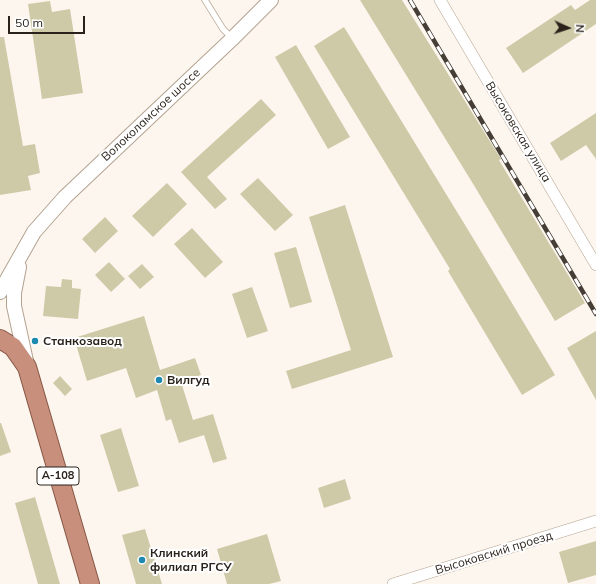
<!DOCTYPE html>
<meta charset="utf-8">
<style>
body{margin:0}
#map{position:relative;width:596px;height:584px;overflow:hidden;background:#fdf6ee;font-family:Mulish,sans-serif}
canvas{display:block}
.north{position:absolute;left:548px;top:8px;width:40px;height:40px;-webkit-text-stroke:3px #fff;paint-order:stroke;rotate:93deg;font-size:11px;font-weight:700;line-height:16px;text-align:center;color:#29221b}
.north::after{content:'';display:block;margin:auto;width:14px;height:18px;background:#29221b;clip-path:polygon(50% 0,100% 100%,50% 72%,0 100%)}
.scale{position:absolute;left:8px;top:16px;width:77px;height:18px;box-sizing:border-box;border:2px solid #29221b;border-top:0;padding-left:5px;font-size:12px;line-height:14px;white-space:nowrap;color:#29221b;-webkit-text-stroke:3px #fff;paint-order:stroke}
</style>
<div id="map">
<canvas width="596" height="584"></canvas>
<div class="north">N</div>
<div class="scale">50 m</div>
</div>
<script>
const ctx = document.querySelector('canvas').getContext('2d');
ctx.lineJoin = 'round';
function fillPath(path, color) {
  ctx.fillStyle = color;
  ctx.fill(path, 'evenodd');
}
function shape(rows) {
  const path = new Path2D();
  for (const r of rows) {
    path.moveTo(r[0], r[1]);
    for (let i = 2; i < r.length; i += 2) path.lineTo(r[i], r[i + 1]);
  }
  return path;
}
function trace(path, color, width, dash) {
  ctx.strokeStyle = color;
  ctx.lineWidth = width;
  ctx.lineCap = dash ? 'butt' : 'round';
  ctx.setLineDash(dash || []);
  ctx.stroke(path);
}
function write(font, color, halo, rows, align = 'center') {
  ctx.font = font + ' Mulish,sans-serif';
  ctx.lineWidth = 4;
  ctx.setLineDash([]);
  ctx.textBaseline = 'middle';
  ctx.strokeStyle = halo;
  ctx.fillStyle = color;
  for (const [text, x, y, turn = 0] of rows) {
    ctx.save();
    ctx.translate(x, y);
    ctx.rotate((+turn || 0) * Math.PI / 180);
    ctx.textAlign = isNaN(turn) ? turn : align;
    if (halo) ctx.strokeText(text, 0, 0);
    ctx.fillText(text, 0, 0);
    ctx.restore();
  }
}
const building = shape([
 [360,0,402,0,501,159,499,160,585,303,555,321,475,187],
 [590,0,596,0,596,24,523,73,506,48,571,5,575,10],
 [50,1,52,12,70,9,83,93,42,99,28,4],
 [344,27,473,238,555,375,522,395,448,271,450,269,314,46],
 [0,37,4,37,23,146,35,144,40,173,28,176,31,190,0,195],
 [296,45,350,137,328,149,275,57],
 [261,99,276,115,207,177,227,199,215,209,181,172],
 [596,113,596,159,586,145,561,161,550,143],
 [258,178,293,215,275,231,240,194],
 [167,183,187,204,153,237,132,216],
 [345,205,393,357,292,389,286,371,351,350,309,217],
 [105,217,118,231,95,253,82,239],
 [192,228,223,262,205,278,174,244],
 [296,247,312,302,290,308,274,253],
 [109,262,125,279,111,292,95,275],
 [142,264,154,277,140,289,128,276],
 [62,279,72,280,72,288,81,289,78,319,43,316,46,286,61,287],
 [252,287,268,331,247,338,232,294],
 [144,316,160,370,195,358,201,375,181,382,193,420,213,414,227,459,213,463,204,435,179,443,171,419,166,421,157,390,136,398,126,368,87,381,74,338],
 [596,331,596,400,567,348],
 [60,376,72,389,65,396,53,383],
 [0,423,1,423,11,452,0,456],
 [121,428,139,486,118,492,100,435],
 [345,479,351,499,324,508,318,488],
 [35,497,60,584,38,584,15,503],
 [145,529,162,584,136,584,122,535],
 [267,534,281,581,269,584,227,584,217,549],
 [596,541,596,575,568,583,559,552]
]);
const service = shape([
 [205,0,223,29,232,38]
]);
const minor = shape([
 [440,0,596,265],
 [393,584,596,521]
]);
const tertiary = shape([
 [19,267,14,293,14,306,26,361],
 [0,292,34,232,65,197,232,39,271,0]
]);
const trunk = shape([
 [0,339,13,347,27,367,90,584]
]);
const rail = shape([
 [410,0,596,314]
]);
const markers = [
 [35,341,4,"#1e88b0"],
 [159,380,4,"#1e88b0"],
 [142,560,4,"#1e88b0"]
];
const shields = [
 [58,476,42]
];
const shieldNames = [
 ["А-108",58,476]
];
const streetNames = [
 ["Волоколамское шоссе",151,115,-43],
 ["Высоковская улица",518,132,59],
 ["Высоковский проезд",494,553,-17]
];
const poiNames = [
 ["Станкозавод",43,341],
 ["Вилгуд",167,380],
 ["Клинский",150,553],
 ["филиал РГСУ",150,567]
];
fillPath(building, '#cecaa8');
trace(service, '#b3a290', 7);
trace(minor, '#b3a290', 12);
trace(tertiary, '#b3a290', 16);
trace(trunk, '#875745', 20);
trace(service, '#fff', 5.5);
trace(minor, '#fff', 11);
trace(tertiary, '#fff', 14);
trace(trunk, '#c88f7c', 18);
trace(rail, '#453e37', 4.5);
trace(rail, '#fff', 3, [9]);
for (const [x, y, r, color] of markers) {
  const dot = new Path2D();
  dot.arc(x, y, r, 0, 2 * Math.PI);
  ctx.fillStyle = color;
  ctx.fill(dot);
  trace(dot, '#fff', 1.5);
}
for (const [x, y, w] of shields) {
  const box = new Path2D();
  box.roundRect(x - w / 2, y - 9, w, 18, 3);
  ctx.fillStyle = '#fff';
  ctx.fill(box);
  trace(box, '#29221b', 1);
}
write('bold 11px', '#29221b', null, shieldNames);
write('12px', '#29221b', '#fff', streetNames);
write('bold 12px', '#29221b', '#fff', poiNames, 'left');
</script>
